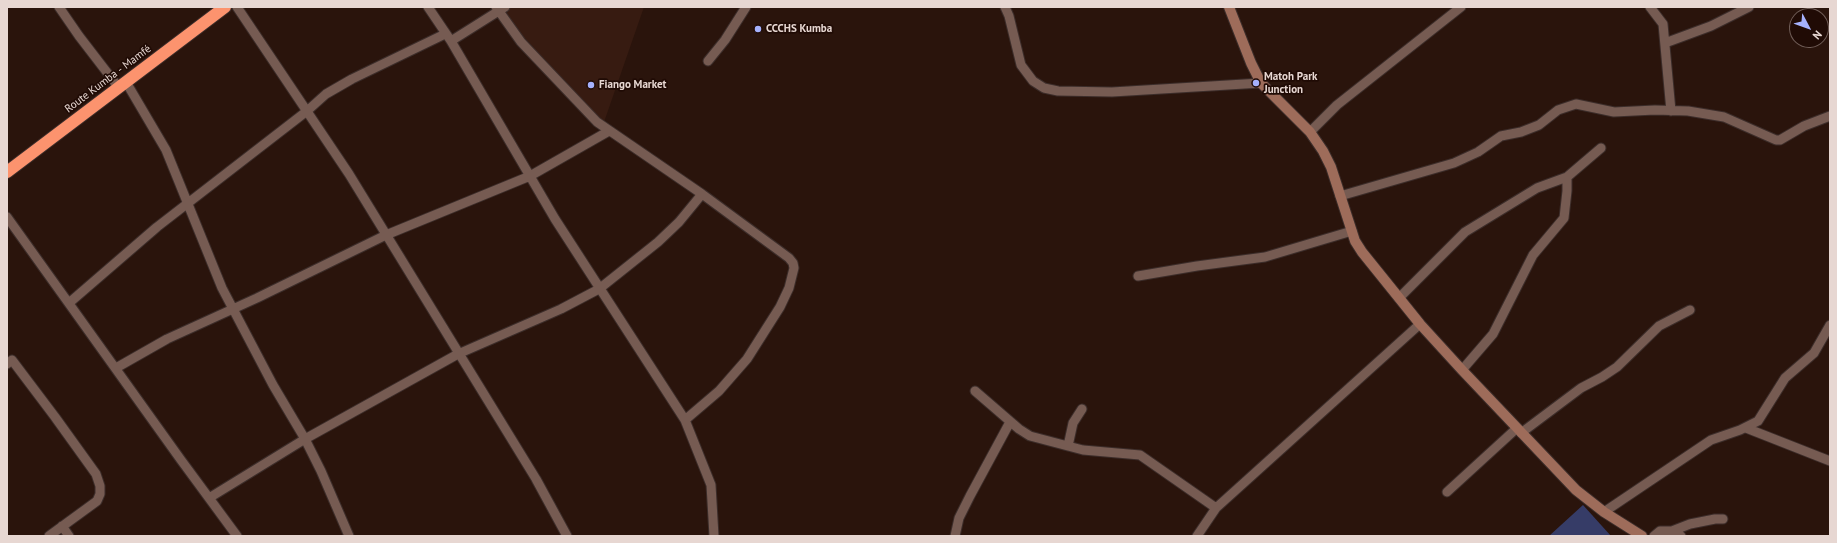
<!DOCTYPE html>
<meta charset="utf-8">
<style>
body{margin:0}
#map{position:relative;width:1837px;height:543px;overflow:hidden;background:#2a140c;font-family:"PT Sans",sans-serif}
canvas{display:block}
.frame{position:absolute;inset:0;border:8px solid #e7d7d2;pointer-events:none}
.north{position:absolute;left:1789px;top:8px;width:40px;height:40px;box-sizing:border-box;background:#200b05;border:1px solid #705d57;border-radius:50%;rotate:131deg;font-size:11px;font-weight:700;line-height:16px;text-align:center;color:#e7d7d2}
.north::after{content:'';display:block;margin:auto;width:14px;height:18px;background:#a5b1fc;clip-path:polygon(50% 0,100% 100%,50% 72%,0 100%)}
</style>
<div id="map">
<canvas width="1837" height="543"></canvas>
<div class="frame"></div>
<div class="north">N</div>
</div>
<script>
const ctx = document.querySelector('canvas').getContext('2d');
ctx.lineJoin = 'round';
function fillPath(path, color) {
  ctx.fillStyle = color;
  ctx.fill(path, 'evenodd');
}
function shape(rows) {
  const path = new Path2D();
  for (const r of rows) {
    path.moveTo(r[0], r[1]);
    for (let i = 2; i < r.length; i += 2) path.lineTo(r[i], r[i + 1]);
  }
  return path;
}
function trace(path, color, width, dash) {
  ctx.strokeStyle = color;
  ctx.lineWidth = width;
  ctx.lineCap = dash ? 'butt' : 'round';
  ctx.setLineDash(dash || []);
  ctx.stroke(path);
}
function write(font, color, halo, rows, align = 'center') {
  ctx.font = font + ' "PT Sans",sans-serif';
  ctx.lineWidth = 3.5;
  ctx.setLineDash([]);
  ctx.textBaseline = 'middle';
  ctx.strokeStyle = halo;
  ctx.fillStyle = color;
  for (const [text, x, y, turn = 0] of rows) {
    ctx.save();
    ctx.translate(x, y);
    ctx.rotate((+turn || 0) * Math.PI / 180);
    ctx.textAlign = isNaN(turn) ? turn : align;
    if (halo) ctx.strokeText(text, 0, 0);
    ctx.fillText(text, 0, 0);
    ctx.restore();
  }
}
const built = shape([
 [503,7,644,7,603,125,527,45]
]);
const green = shape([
 [1583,505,1611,536,1549,536]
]);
const street = shape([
 [59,7,79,36,119,88],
 [237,7,349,174,536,479,567,536],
 [428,7,451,41,555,219,685,420,711,485,714,536],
 [496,7,521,42,597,122,702,194,789,258,793,263,794,268,789,288,780,307,747,359,719,391,685,420],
 [1005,7,1009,16,1021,65,1033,81,1044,88,1058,91,1112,92,1261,83],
 [1650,7,1663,24,1671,111],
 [451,41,505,7],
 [1665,43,1711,26,1749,7],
 [708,61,725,40,746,7],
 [126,82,166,150,222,288,273,385,305,439,321,471,349,536],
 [1310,132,1337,105,1461,7],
 [1340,196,1454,163,1478,152,1501,136,1521,132,1539,125,1558,110,1576,104,1614,112,1655,110,1688,111,1724,117,1776,140,1780,140,1804,126,1830,116],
 [7,217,181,460,237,536],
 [1138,276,1197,266,1265,257,1352,231],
 [1399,298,1465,232,1537,188,1567,177,1601,148],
 [69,303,157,227,307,111,326,94,352,79,445,34],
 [7,364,12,360,55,417,96,474,100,486,100,494,97,501,49,536],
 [116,368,167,339,257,298,386,235,530,176,609,131],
 [1462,370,1493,334,1533,255,1564,218,1567,191,1567,177],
 [975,391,1019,429,1030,436,1083,450,1140,455,1216,508,1420,324],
 [1746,428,1830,461],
 [1521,433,1581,388,1602,377,1617,367,1659,326,1690,310],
 [1068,446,1073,423,1082,409],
 [1447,492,1517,428],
 [209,498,305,439,458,354,561,309,599,289,658,242,679,222,702,194],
 [1604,512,1711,440,1740,430,1758,421,1785,378,1814,353,1830,325],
 [62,526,69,536],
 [1672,531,1690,524,1715,519,1723,519],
 [955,536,959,518,970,496,1010,422],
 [1197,536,1216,508],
 [1654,536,1660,531,1672,531,1681,536]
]);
const secondary = shape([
 [1229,7,1251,63,1261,83,1310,132,1323,151,1331,167,1355,241,1362,252,1420,324,1462,370,1576,490,1604,512,1642,536]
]);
const highway = shape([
 [7,172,225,7]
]);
const markers = [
 [758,29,4,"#a5b1fc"],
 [1256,83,4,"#a5b1fc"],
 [591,85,4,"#a5b1fc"]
];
const poiNames = [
 ["CCCHS Kumba",766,29],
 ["Matoh Park",1264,77],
 ["Junction",1264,90],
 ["Fiango Market",599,85]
];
const streetNames = [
 ["Route Kumba - Mamfé",108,79,-37]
];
fillPath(built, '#371b11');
fillPath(green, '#363c67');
trace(street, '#3c2d2a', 11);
trace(secondary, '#3c2d2a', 12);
trace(highway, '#3c2d2a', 14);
trace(street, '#765b52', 9);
trace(secondary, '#9e6c5a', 10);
trace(highway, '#fc936e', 12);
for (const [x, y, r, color] of markers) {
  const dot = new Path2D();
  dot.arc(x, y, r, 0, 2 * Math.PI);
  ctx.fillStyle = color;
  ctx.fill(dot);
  trace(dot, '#200b05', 1.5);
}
write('bold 11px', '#e7d7d2', '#200b05', poiNames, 'left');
write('11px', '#e7d7d2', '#200b05', streetNames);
</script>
